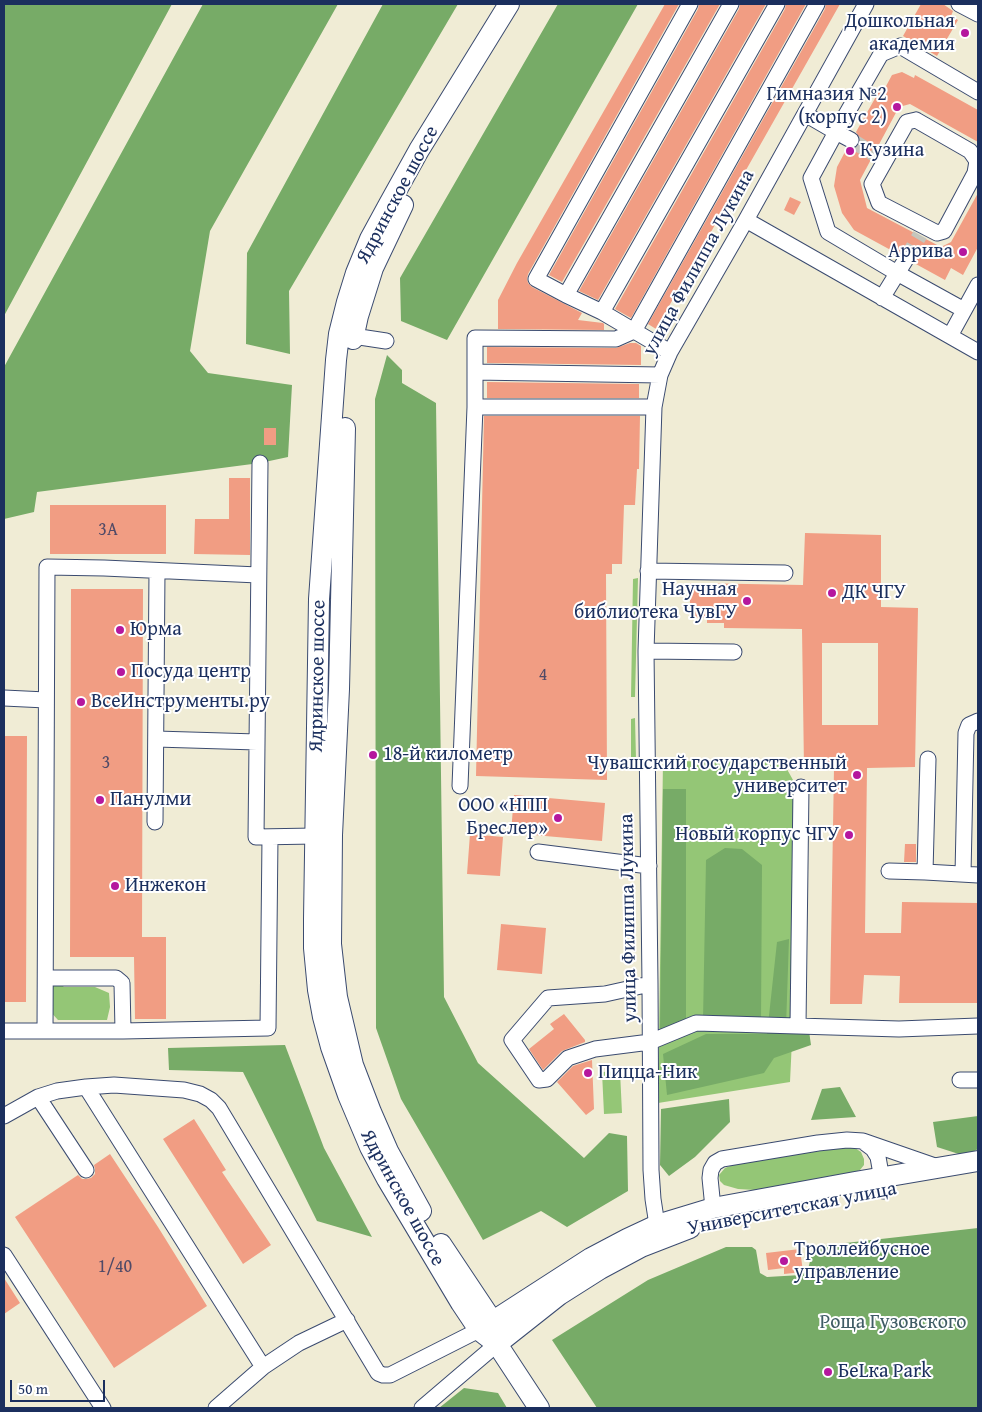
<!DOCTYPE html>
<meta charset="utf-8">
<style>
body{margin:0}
#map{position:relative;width:982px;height:1412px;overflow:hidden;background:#f0ecd5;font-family:"Gentium Book Plus",serif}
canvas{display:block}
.frame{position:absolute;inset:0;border:5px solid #1b2f5e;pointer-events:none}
.scale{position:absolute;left:10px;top:1380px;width:95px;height:22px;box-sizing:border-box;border:2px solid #1b2f5e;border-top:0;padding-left:6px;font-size:15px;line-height:18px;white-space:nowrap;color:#1b2f5e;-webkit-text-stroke:4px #fff;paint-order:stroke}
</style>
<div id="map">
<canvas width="982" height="1412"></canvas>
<div class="frame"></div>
<div class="scale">50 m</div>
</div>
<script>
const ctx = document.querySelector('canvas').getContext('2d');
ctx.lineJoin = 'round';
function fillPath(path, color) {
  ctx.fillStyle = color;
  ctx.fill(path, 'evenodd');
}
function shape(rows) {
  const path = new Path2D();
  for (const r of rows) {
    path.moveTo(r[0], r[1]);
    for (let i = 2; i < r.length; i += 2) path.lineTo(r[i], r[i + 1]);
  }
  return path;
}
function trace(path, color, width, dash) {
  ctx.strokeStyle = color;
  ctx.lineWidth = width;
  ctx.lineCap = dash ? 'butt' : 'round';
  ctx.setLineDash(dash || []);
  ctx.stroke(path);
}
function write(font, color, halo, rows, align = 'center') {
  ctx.font = font + ' "Gentium Book Plus",serif';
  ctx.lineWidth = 4;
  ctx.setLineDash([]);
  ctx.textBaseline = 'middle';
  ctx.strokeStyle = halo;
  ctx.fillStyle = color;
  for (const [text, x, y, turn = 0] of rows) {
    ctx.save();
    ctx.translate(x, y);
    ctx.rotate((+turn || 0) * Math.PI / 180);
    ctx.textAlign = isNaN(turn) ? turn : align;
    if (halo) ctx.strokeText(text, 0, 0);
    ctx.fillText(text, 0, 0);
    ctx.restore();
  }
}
const green = shape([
 [638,578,635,697,631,697,633,579],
 [635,718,636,759,631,758,631,719],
 [663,761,783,762,798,789,793,1019,790,1082,658,1103],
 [57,981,64,987,95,987,109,993,110,1007,107,1020,58,1020,48,1009,48,984],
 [620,1071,622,1113,604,1114,602,1072],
 [847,1147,855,1148,861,1152,864,1159,864,1165,860,1170,853,1173,755,1190,738,1189,724,1185,720,1181,719,1175,725,1168,738,1163]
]);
const forest = shape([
 [4,4,172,4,4,316],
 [203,4,338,4,210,231,190,351,208,373,292,385,288,457,260,463,37,492,34,512,4,519,4,367],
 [383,4,458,4,289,291,290,354,246,344,247,253],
 [558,4,638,4,447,340,401,321,400,278],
 [387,355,402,370,402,383,436,403,444,997,478,1063,584,1158,609,1133,627,1136,628,1191,567,1227,541,1211,483,1240,401,1099,376,1028,375,399],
 [663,789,686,789,686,1019,660,1030],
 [725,848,742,849,762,865,761,1022,703,1020,706,860],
 [789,939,786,1027,809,1031,811,1045,774,1058,764,1073,667,1095,663,1054,706,1034,767,1034,777,942],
 [285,1045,324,1148,372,1237,317,1221,243,1072,169,1070,168,1048],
 [840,1087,856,1117,811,1120,822,1089],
 [729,1099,730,1122,695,1157,669,1176,660,1165,661,1109],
 [978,1116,978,1149,965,1156,937,1147,933,1122],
 [978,1228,978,1408,597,1408,552,1340,648,1280,726,1247,752,1247,756,1250,760,1273,767,1277,801,1275,808,1269,813,1250,819,1246],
 [464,1388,498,1393,507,1408,439,1408]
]);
const building = shape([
 [665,4,679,4,528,274,527,279,528,283,532,287,582,313,578,320,603,323,604,324,604,330,498,329,498,300,517,263],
 [699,4,720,4,562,282,549,275,698,9],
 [740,4,766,4,598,300,579,291,739,9],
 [786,4,806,4,631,318,615,309,785,9],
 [826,4,840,4,656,329,648,324,825,9],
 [921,4,943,4,953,11,951,16,958,20,937,56,903,36],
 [902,72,914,78,915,75,978,110,978,142,910,104,899,107,860,180,867,208,941,247,951,242,978,193,978,247,963,275,951,268,945,280,914,263,914,255,910,251,907,250,902,251,898,254,854,230,842,213,834,186,837,167,847,148,852,149,856,148,859,145,860,139,856,132,882,86,885,88,892,75],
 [790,197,801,202,794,215,784,210],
 [630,343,636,343,641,346,641,365,487,363,487,347,616,348],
 [487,382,639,384,639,398,487,398],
 [484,416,640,416,639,469,637,469,635,505,624,505,622,564,612,564,612,574,606,574,607,780,476,776],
 [264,428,276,428,276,445,264,445],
 [229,478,250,478,250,555,194,554,195,519,229,519],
 [50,505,166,505,166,554,50,554],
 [805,533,881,535,881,607,918,608,915,767,867,768,865,933,901,933,902,902,978,903,978,1003,899,1003,900,976,864,975,862,1004,830,1004,834,768,804,768,802,629,724,628,724,623,707,623,707,618,690,617,690,583,803,585],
 [822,643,878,643,878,725,822,725],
 [71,589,143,589,142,937,166,937,166,1019,135,1019,134,957,70,957],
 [4,736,27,736,26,1002,4,1002],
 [514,795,605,803,602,841,511,833],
 [470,834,503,837,500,876,467,874],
 [905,844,916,844,916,862,904,862],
 [501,924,546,928,542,974,497,970],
 [564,1014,585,1040,585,1042,562,1051,543,1070,529,1049,554,1029,550,1024],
 [592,1060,594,1109,586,1115,557,1082,573,1066],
 [194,1119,226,1170,222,1172,271,1245,243,1264,163,1139],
 [110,1154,158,1227,207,1306,114,1368,15,1217,78,1175,82,1179,86,1179,91,1178,95,1174,95,1169,94,1165],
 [800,1249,803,1272,784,1274,784,1268,768,1270,766,1253],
 [4,1278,20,1303,4,1314]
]);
const minorTunnel = shape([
 [851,140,874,154],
 [906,259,920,235]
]);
const minor = shape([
 [959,4,978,14],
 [805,114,836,132,811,178,828,232,897,273,964,310],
 [916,120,970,151,977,161,975,173,944,231,937,233,879,203,872,184,907,122,916,120],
 [851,140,836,132,881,54,900,46,978,92],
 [746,220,978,352],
 [566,295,536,279,690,4],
 [882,298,906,259],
 [602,312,777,4],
 [353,336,386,341],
 [950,336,978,285],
 [670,352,602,312,566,295,731,4],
 [475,372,660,375],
 [475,407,654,407],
 [260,463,256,837,315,836],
 [648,571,785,573],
 [646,651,734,652],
 [4,698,46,700],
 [156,739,257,742],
 [928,759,925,872,978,875],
 [460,786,475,407,475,338,616,339,634,331,817,4],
 [155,822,157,571],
 [538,852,649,866],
 [889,871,925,872],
 [963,874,966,733,969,725,978,721],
 [46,978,116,978,122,983,123,1031],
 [650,984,605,994,548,998,512,1040,539,1080,547,1079,568,1058,595,1049,650,1042,696,1023,899,1029,978,1026],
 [798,1026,801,787],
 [4,1031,123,1031,268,1028,270,837],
 [45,1031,47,567,104,568,258,575],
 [960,1080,978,1080],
 [86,1087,263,1367],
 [38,1097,57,1091,86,1087,114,1085,184,1090,200,1094,211,1100,219,1108,378,1373,383,1375,390,1375,479,1330],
 [4,1116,38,1097,86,1170],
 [865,1143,873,1149,878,1157,884,1191],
 [713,1208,710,1178,711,1170,715,1163,722,1159,818,1143,847,1140,863,1141,938,1167],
 [657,1225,653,1199,651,1170,650,984,646,651,654,407,660,375,670,352,746,220,866,4],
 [4,1255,103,1408],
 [216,1408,263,1367,299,1343,347,1320],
 [422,1408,497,1344]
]);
const major = shape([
 [509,4,419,150,389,204,370,239,356,273,347,302,339,334,336,360,319,599,314,919,314,948,318,990,323,1017,331,1047,348,1095,370,1147,387,1179,461,1303,479,1330,497,1344,539,1408],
 [353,339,358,316,373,268,403,205],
 [345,428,339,689,332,835,331,944,337,997,353,1065,371,1112,388,1151,421,1211],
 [441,1244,493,1322,497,1344],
 [481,1329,591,1258,627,1239,657,1225,713,1208,855,1182,978,1161],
 [497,1344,559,1295,600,1269,641,1247,690,1228]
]);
const markers = [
 [965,33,5,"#b5179e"],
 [897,107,5,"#b5179e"],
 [850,151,5,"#b5179e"],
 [963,252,5,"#b5179e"],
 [832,593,5,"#b5179e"],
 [747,601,5,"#b5179e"],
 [120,630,5,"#b5179e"],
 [121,672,5,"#b5179e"],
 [81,702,5,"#b5179e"],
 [373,755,5,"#b5179e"],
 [857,775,5,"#b5179e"],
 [100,800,5,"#b5179e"],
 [558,818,5,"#b5179e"],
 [849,835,5,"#b5179e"],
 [115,886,5,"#b5179e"],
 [588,1073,5,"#b5179e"],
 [784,1261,5,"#b5179e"],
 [828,1372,5,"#b5179e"]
];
const numberNames = [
 ["3А",108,530],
 ["4",543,675],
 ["3",106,763],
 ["1/40",115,1267]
];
const poiNames = [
 ["Дошкольная",955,22,"right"],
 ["академия",955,45,"right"],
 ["Гимназия №2",887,95,"right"],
 ["(корпус 2)",887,118,"right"],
 ["Кузина",860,151],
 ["Аррива",953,252,"right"],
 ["Научная",737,590,"right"],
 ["библиотека ЧувГУ",737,613,"right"],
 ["ДК ЧГУ",842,593],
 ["Юрма",130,630],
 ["Посуда центр",131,672],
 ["ВсеИнструменты.ру",91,702],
 ["18-й километр",383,755],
 ["Чувашский государственный",847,764,"right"],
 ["университет",847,787,"right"],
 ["Панулми",110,800],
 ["ООО «НПП",548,806,"right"],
 ["Бреслер»",548,829,"right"],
 ["Новый корпус ЧГУ",839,835,"right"],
 ["Инжекон",125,886],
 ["Пицца-Ник",598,1073],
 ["Троллейбусное",794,1250],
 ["управление",794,1273],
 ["БeLка Park",838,1372]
];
const streetNames = [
 ["Ядринское шоссе",398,195,-62],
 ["улица Филиппа Лукина",699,263,-61],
 ["Ядринское шоссе",318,676,-89],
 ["улица Филиппа Лукина",629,918,-91],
 ["Ядринское шоссе",402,1198,61],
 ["Университетская улица",792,1209,-11]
];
const parkNames = [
 ["Роща Гузовского",893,1323]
];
fillPath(green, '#94c676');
fillPath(forest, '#77ab67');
fillPath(building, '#f19d83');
trace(minorTunnel, '#c5c6bd', 15, [15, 8]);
trace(minor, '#3b4b70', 17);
trace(major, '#3b4b70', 22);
trace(minor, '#fff', 15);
trace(major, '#fff', 20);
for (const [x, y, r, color] of markers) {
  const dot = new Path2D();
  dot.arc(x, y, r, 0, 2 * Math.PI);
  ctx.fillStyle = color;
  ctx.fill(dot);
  trace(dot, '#fff', 2);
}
write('18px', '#504a67', null, numberNames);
write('20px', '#1b2f5e', '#fff', poiNames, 'left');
write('20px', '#1b2f5e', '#fff', streetNames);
write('20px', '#3f5c65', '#fff', parkNames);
</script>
